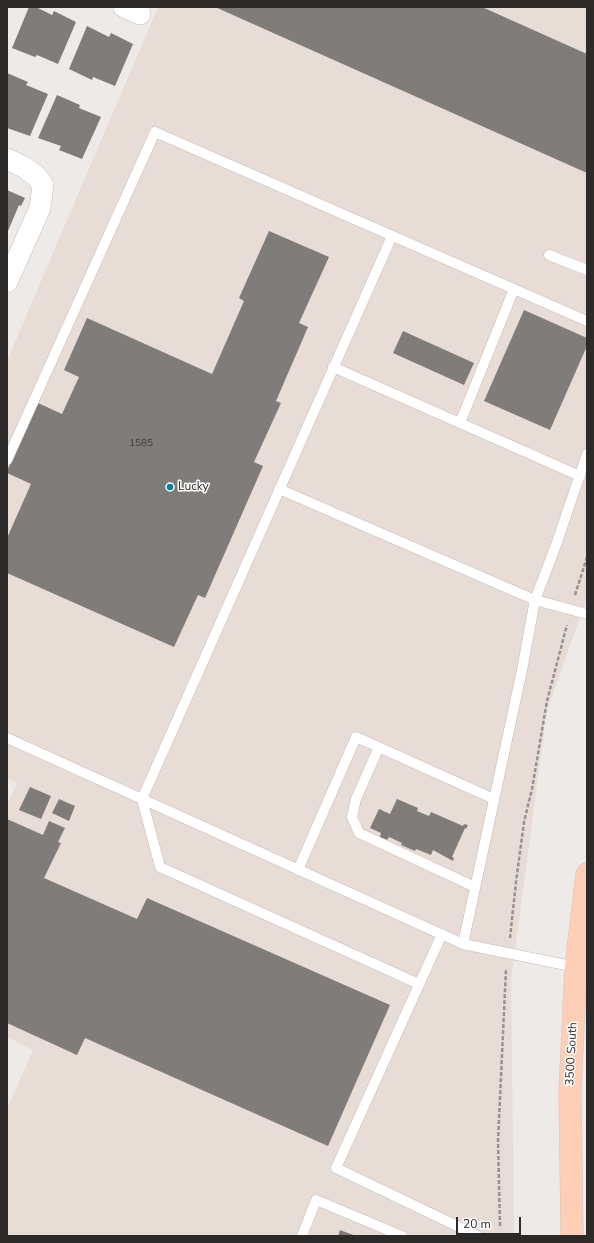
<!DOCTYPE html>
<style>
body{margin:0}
#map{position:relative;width:594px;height:1243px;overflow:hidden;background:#eeeae8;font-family:"Nunito Sans",sans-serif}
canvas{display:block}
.frame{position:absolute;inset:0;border:8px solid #2c2a29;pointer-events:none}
.scale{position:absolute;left:456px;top:1217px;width:65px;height:18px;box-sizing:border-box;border:2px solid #2c2a29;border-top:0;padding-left:5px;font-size:12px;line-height:14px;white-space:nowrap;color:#2c2a29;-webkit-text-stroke:3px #fff;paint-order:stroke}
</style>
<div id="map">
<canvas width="594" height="1243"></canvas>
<div class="frame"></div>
<div class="scale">20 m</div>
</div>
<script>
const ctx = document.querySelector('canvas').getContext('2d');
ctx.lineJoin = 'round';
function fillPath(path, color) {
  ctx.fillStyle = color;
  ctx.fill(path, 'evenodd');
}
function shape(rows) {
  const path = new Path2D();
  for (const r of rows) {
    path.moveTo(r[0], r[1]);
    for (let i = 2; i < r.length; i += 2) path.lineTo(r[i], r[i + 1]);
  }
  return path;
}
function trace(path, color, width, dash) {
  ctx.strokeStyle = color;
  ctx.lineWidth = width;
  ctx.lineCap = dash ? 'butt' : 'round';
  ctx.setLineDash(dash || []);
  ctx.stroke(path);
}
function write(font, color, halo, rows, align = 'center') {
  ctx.font = font + ' "Nunito Sans",sans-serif';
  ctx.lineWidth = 3;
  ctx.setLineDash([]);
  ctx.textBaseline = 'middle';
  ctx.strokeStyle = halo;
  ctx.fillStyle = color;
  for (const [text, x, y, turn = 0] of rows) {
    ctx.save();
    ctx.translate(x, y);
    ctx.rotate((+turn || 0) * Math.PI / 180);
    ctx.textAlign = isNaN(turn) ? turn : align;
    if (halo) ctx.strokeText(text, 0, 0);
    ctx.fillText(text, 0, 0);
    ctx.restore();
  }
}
const built = shape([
 [158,7,587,7,587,598,547,710,511,980,514,1236,7,1236,7,1109,33,1050,7,1037,7,805,17,783,7,778,7,361]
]);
const building = shape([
 [29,7,36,7,52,15,54,11,76,22,58,64,37,55,35,57,12,48],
 [215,7,482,7,587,54,587,173],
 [87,26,109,37,111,33,133,44,115,86,93,77,92,80,69,69],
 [7,73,28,82,26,85,48,94,30,136,7,128],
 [57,95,80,105,79,108,101,117,82,159,59,150,61,146,38,138],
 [7,190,25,198,21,206,19,205,8,231],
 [269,231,329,257,299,323,308,327,276,401,281,403,254,462,263,466,205,598,198,595,174,647,7,573,7,538,31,484,7,473,7,471,38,403,62,414,79,377,64,370,87,318,212,374,244,301,239,298],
 [524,310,587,338,587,346,550,430,484,401],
 [403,331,474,363,464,385,393,353],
 [30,787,51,796,41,819,19,810],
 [59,799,75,806,69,821,52,813],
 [397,799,418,808,417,811,429,816,431,812,463,826,464,824,468,825,466,829,465,828,452,857,454,858,453,861,433,850,431,855,416,849,415,851,401,845,402,843,389,837,387,840,380,837,381,833,370,828,379,809,390,814],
 [7,819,43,835,49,821,65,828,58,842,61,843,44,878,137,919,147,898,390,1005,328,1146,85,1038,77,1055,7,1023],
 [340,1230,356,1236,338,1236]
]);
const path = shape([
 [575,595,587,557],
 [510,938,516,882,524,822,532,789,547,701,567,625],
 [500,1226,498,1141,506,969]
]);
const service = shape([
 [392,236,142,799,160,867,419,984],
 [549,255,587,270],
 [514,289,460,423,580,476],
 [333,367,460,423],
 [7,460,155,132,587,321],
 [279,489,535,600,587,614],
 [7,738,463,944,576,967],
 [379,747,356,799,352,817,359,833,475,887],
 [298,870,356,737,494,799],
 [442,934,336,1168,478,1236],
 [463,944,522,670,535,600,556,545,587,454],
 [302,1236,316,1200,402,1236]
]);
const minor = shape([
 [124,7,140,14],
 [7,159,24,167,36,176,43,185,40,208,7,282]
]);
const primary = shape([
 [572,1236,570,1091,576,967,587,874]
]);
const markers = [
 [170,487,4,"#0180a5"]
];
const numberNames = [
 ["1585",141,444]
];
const poiNames = [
 ["Lucky",178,487]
];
const streetNames = [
 ["3500 South",572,1054,-87]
];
fillPath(built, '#e7dcd6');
fillPath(building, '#807c7a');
trace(service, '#c1bdbb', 11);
trace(minor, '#c1bdbb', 22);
trace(primary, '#c8c8c7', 23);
trace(path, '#969291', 2.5, [4, 2]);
trace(service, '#fff', 10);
trace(minor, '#fff', 21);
trace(primary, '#feceb6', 22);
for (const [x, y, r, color] of markers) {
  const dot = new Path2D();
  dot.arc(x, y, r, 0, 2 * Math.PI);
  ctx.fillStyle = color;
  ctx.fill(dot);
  trace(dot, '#fff', 1.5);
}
write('10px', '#413e3d', null, numberNames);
write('12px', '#2c2a29', '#fff', poiNames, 'left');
write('12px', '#2c2a29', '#fff', streetNames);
</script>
